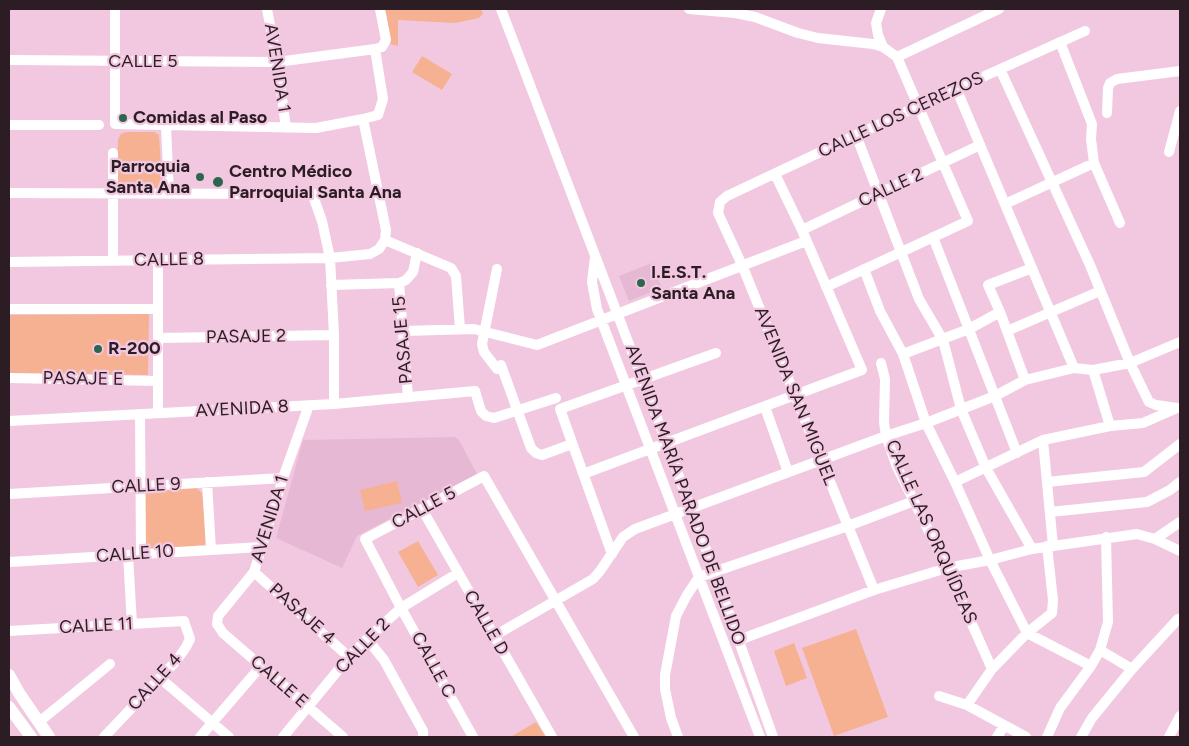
<!DOCTYPE html>
<meta charset="utf-8">
<style>
body{margin:0}
#map{position:relative;width:1189px;height:746px;overflow:hidden;background:#f2c8e0;font-family:Figtree,sans-serif}
canvas{display:block}
.frame{position:absolute;inset:0;border:10px solid #2c1d25;pointer-events:none}
</style>
<div id="map">
<canvas width="1189" height="746"></canvas>
<div class="frame"></div>
</div>
<script>
const ctx = document.querySelector('canvas').getContext('2d');
ctx.lineJoin = 'round';
function fillPath(path, color) {
  ctx.fillStyle = color;
  ctx.fill(path, 'evenodd');
}
function shape(rows) {
  const path = new Path2D();
  for (const r of rows) {
    path.moveTo(r[0], r[1]);
    for (let i = 2; i < r.length; i += 2) path.lineTo(r[i], r[i + 1]);
  }
  return path;
}
function trace(path, color, width, dash) {
  ctx.strokeStyle = color;
  ctx.lineWidth = width;
  ctx.lineCap = dash ? 'butt' : 'round';
  ctx.setLineDash(dash || []);
  ctx.stroke(path);
}
function write(font, color, halo, rows, align = 'center') {
  ctx.font = font + ' Figtree,sans-serif';
  ctx.lineWidth = 4.5;
  ctx.setLineDash([]);
  ctx.textBaseline = 'middle';
  ctx.strokeStyle = halo;
  ctx.fillStyle = color;
  for (const [text, x, y, turn = 0] of rows) {
    ctx.save();
    ctx.translate(x, y);
    ctx.rotate((+turn || 0) * Math.PI / 180);
    ctx.textAlign = isNaN(turn) ? turn : align;
    if (halo) ctx.strokeText(text, 0, 0);
    ctx.fillText(text, 0, 0);
    ctx.restore();
  }
}
const built = shape([
 [652,263,662,288,629,301,619,276],
 [455,437,459,440,477,474,357,536,342,568,276,538,303,440]
]);
const green = shape([
 [384,9,481,9,483,14,479,18,455,23,398,20,398,46,391,44,388,41],
 [422,56,452,74,442,90,412,72],
 [126,132,154,132,159,135,162,185,158,189,117,188,118,139,121,134],
 [149,314,148,375,9,373,9,315],
 [397,481,402,503,365,511,360,490],
 [196,488,202,493,207,544,202,547,148,551,144,548,143,495,146,492],
 [418,541,438,575,418,587,398,552],
 [856,629,888,717,834,736,802,648],
 [794,643,807,678,786,686,774,651],
 [536,722,546,737,510,737,512,736]
]);
const minor = shape([
 [115,9,115,124,316,128,363,119,378,115,383,99,375,49],
 [267,9,277,62,286,128],
 [501,9,667,444,714,571,773,737],
 [689,9,735,13,755,17,798,33,818,38,873,44,883,47,897,57,968,221,826,287],
 [881,9,876,23,878,35,883,47],
 [1060,42,1092,124,1091,139,1094,163,1120,223],
 [897,57,999,9],
 [9,60,277,62,375,49,382,47,386,40,380,9],
 [1000,69,1090,265,1130,363,1145,394,1149,402,1156,405,1177,408],
 [956,88,1074,368],
 [1107,113,1108,88,1110,83,1117,79,1180,71],
 [9,125,99,125],
 [166,126,169,194],
 [856,135,919,299,943,340,961,409,986,468,1032,549],
 [1169,152,1180,111],
 [9,193,282,194,312,193,322,221,330,258,334,335,334,404],
 [1005,204,1094,163],
 [802,230,980,145],
 [933,237,1017,453],
 [385,240,451,268,456,276,460,329],
 [595,257,592,282,597,309,760,737],
 [158,260,158,413],
 [113,261,113,153],
 [9,262,330,258,370,254,379,249,385,240,386,230,363,119],
 [864,269,880,311,903,354,926,423,955,482,990,560,1027,633,1091,666],
 [399,283,408,397],
 [331,285,399,283,406,280,413,272,417,253],
 [9,309,158,309],
 [403,331,474,329,537,345,806,241],
 [1007,331,1100,291],
 [158,338,334,335],
 [903,354,969,329,1000,312],
 [881,363,885,379,884,422,886,436,897,467,947,568,992,669],
 [501,365,531,448,536,453,542,455,572,444],
 [497,369,484,352,482,344,497,269],
 [1093,370,1110,426],
 [9,378,158,381],
 [1025,380,1000,312,988,285,1032,268],
 [309,405,283,478,254,572,218,616,217,624,223,633,343,737],
 [765,407,788,472],
 [140,414,141,554],
 [9,421,334,404,475,391,481,411,486,416,494,418,556,398],
 [1043,440,1053,546],
 [583,474,862,370,802,230,775,174],
 [207,482,211,550],
 [955,482,1043,440,1110,426,1143,423,1177,408],
 [1047,482,1144,472,1180,444],
 [9,494,283,478],
 [422,509,552,737],
 [1050,512,1147,502,1170,490,1180,482],
 [1155,539,1180,522],
 [612,554,560,409,716,353],
 [128,555,132,624],
 [9,562,261,547],
 [254,572,349,657],
 [874,590,742,265,718,213,720,202,727,196,918,106,1085,31],
 [9,631,184,621,190,639,186,647,177,660,104,737],
 [494,636,593,579,600,571,623,537,635,529,886,436,926,423,995,396,1025,380,1074,368,1093,370,1130,363,1180,342],
 [367,639,384,660,423,731,423,737],
 [739,640,874,590,947,568,990,560,1032,549,1137,534,1155,539,1180,551],
 [1100,650,1132,669],
 [160,678,229,737],
 [939,696,967,705,1026,737],
 [967,705,992,669,1027,633,1052,613,1053,600,1047,546],
 [39,722,110,664],
 [200,737,261,666],
 [283,737,349,657,367,639,401,608,458,573],
 [473,737,401,608,365,539,484,476,634,737],
 [678,737,671,718,665,689,665,675,676,616,687,595,699,577,848,526,914,501],
 [997,737,1004,726],
 [1047,737,1060,708,1091,666,1100,650,1108,622,1106,537],
 [1081,737,1092,718,1132,669,1178,619,1180,621],
 [1169,737,1180,716]
]);
const major = shape([
 [9,675,19,693,49,737],
 [9,707,31,737]
]);
const markers = [
 [123,118,5,"#2d664e"],
 [200,177,5,"#2d664e"],
 [218,182,6,"#2d664e"],
 [641,283,5,"#2d664e"],
 [98,349,5,"#2d664e"]
];
const streetNames = [
 ["CALLE 5",143,62],
 ["AVENIDA 1",277,68,81],
 ["CALLE LOS CEREZOS",901,115,-25],
 ["CALLE 2",891,188,-25],
 ["CALLE 8",169,260,-1],
 ["PASAJE 2",246,337,-1],
 ["PASAJE 15",403,340,-95],
 ["PASAJE E",83,379,1],
 ["AVENIDA SAN MIGUEL",795,396,68],
 ["AVENIDA 8",242,409,-3],
 ["CALLE 9",146,486,-3],
 ["AVENIDA MARÍA PARADO DE BELLIDO",685,495,70],
 ["CALLE 5",424,508,-28],
 ["AVENIDA 1",270,519,-73],
 ["CALLE LAS ORQUÍDEAS",931,532,66],
 ["CALLE 10",135,554,-4],
 ["PASAJE 4",302,614,42],
 ["CALLE D",486,623,60],
 ["CALLE 11",96,626,-3],
 ["CALLE 2",363,646,-46],
 ["CALLE C",433,665,61],
 ["CALLE 4",155,682,-48],
 ["CALLE E",279,682,41]
];
const poiNames = [
 ["Comidas al Paso",133,118],
 ["Parroquia",190,167,"right"],
 ["Santa Ana",190,188,"right"],
 ["Centro Médico",229,172],
 ["Parroquial Santa Ana",229,193],
 ["I.E.S.T.",651,273],
 ["Santa Ana",651,294],
 ["R-200",108,349]
];
fillPath(built, '#e7b8d3');
fillPath(green, '#f6b193');
trace(minor, '#fff', 10);
trace(major, '#fff', 12);
for (const [x, y, r, color] of markers) {
  const dot = new Path2D();
  dot.arc(x, y, r, 0, 2 * Math.PI);
  ctx.fillStyle = color;
  ctx.fill(dot);
  trace(dot, '#f2c8e0', 2);
}
write('18px', '#2c1d25', '#f2c8e0', streetNames);
write('bold 18px', '#2c1d25', '#f2c8e0', poiNames, 'left');
</script>
